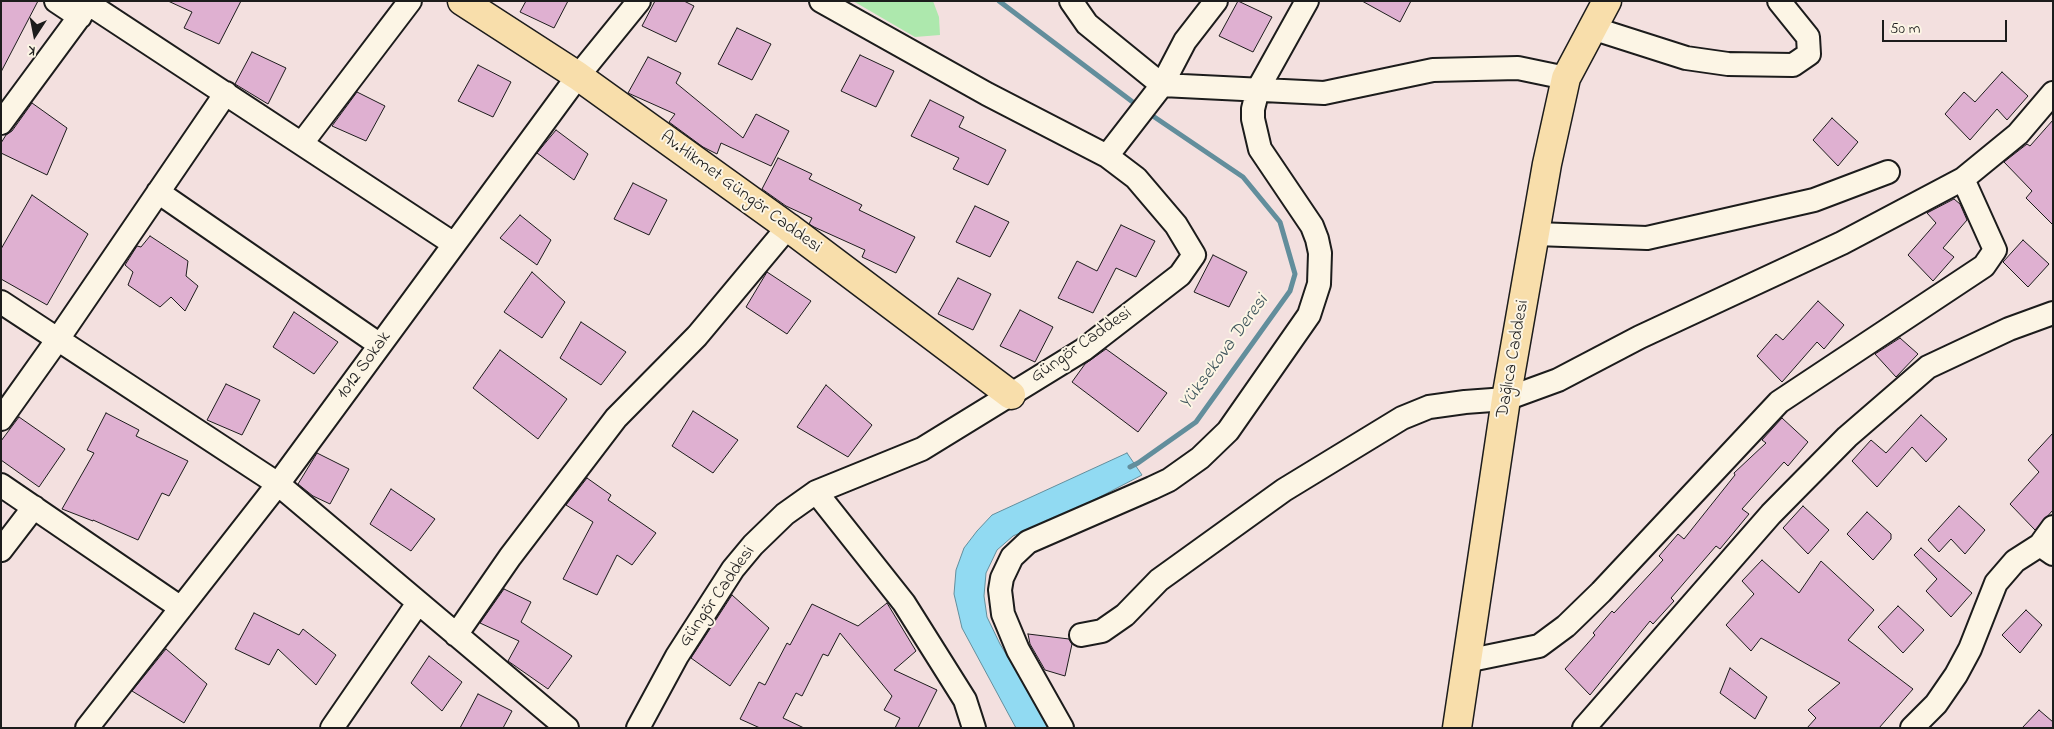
<!DOCTYPE html>
<meta charset="utf-8">
<style>
body{margin:0}
#map{position:relative;width:2054px;height:729px;overflow:hidden;background:#f3e0df;font-family:"Indie Flower",sans-serif}
canvas{display:block}
.frame{position:absolute;inset:0;border:2px solid #1c1c1c;pointer-events:none}
.north{position:absolute;left:10px;top:10px;width:50px;height:50px;-webkit-text-stroke:4px #fcf5e5;paint-order:stroke;rotate:191deg;font-size:14px;font-weight:700;line-height:20px;text-align:center;color:#1c1c1c}
.north::after{content:'';display:block;margin:auto;width:18px;height:22px;background:#1c1c1c;clip-path:polygon(50% 0,100% 100%,50% 72%,0 100%)}
.scale{position:absolute;left:1882px;top:20px;width:125px;height:22px;box-sizing:border-box;border:2px solid #1c1c1c;border-top:0;padding-left:6px;font-size:15px;line-height:18px;white-space:nowrap;color:#1c1c1c;-webkit-text-stroke:4px #fcf5e5;paint-order:stroke}
</style>
<div id="map">
<canvas width="2054" height="729"></canvas>
<div class="frame"></div>
<div class="north">K</div>
<div class="scale">50 m</div>
</div>
<script>
const ctx = document.querySelector('canvas').getContext('2d');
ctx.lineJoin = 'round';
function fillPath(path, color) {
  ctx.fillStyle = color;
  ctx.fill(path, 'evenodd');
}
function shape(rows) {
  const path = new Path2D();
  for (const r of rows) {
    path.moveTo(r[0], r[1]);
    for (let i = 2; i < r.length; i += 2) path.lineTo(r[i], r[i + 1]);
  }
  return path;
}
function trace(path, color, width, dash) {
  ctx.strokeStyle = color;
  ctx.lineWidth = width;
  ctx.lineCap = dash ? 'butt' : 'round';
  ctx.setLineDash(dash || []);
  ctx.stroke(path);
}
function write(font, color, halo, rows, align = 'center') {
  ctx.font = font + ' "Indie Flower",sans-serif';
  ctx.lineWidth = 4;
  ctx.setLineDash([]);
  ctx.textBaseline = 'middle';
  ctx.strokeStyle = halo;
  ctx.fillStyle = color;
  for (const [text, x, y, turn = 0] of rows) {
    ctx.save();
    ctx.translate(x, y);
    ctx.rotate((+turn || 0) * Math.PI / 180);
    ctx.textAlign = isNaN(turn) ? turn : align;
    if (halo) ctx.strokeText(text, 0, 0);
    ctx.fillText(text, 0, 0);
    ctx.restore();
  }
}
const green = shape([
 [853,1,933,1,939,17,940,35,915,37]
]);
const water = shape([
 [1127,453,1142,475,1092,501,1013,536,997,550,986,573,984,596,987,617,1000,644,1050,728,1016,728,962,628,954,594,956,570,964,548,977,531,992,515,1127,453]
]);
const stream = shape([
 [999,1,1138,106],
 [1130,467,1138,463,1196,422,1290,291,1295,274,1280,222,1243,177,1147,112]
]);
const building = shape([
 [1,1,38,1,1,72,1,1],
 [168,1,241,1,219,44,184,28,192,12,168,1],
 [526,1,568,1,554,28,520,12,526,1],
 [655,1,684,1,694,6,676,42,642,26,655,1],
 [1238,1,1272,17,1253,52,1219,36,1238,1],
 [1362,1,1411,1,1400,22,1362,1],
 [737,28,771,44,752,80,718,64,737,28],
 [252,52,286,68,268,104,235,84,252,52],
 [860,55,894,71,876,107,841,91,860,55],
 [648,57,681,73,676,83,743,138,756,114,789,131,771,166,721,143,717,154,703,147,669,122,675,114,628,93,648,57],
 [478,65,511,82,493,117,458,101,478,65],
 [2002,72,2028,96,2007,120,1997,109,1970,140,1945,114,1964,92,1975,102,2002,72],
 [357,92,385,106,366,141,332,126,357,92],
 [930,100,964,117,959,127,1006,150,988,185,953,169,959,158,911,136,930,100],
 [32,103,67,128,47,175,1,153,1,143,6,135,12,131,32,103],
 [1832,118,1858,142,1838,166,1813,140,1832,118],
 [2053,120,2053,225,2026,198,2032,191,2004,162,2027,144,2030,146,2053,120],
 [556,130,588,154,574,180,537,153,556,130],
 [778,158,812,174,809,179,862,205,859,210,915,237,896,273,862,257,865,250,814,227,809,224,812,218,786,206,762,189,778,158],
 [633,183,667,200,649,235,614,219,633,183],
 [32,195,88,234,47,305,1,279,1,249,32,195],
 [1954,199,1960,204,1967,220,1943,248,1954,257,1933,281,1908,255,1936,223,1927,213,1954,199],
 [975,206,1009,222,990,257,956,242,975,206],
 [520,215,551,240,537,265,500,238,520,215],
 [1121,225,1155,241,1136,277,1116,268,1093,313,1058,298,1077,261,1097,271,1121,225],
 [150,236,188,261,186,276,198,286,185,311,171,297,160,307,128,285,133,272,125,265,137,246,141,247,150,236],
 [2023,240,2049,264,2028,287,2003,262,2023,240],
 [1213,255,1247,272,1229,307,1194,292,1213,255],
 [532,272,565,302,542,338,504,312,532,272],
 [767,272,811,301,787,334,746,307,767,272],
 [958,278,991,294,973,330,938,314,958,278],
 [1818,301,1844,325,1824,349,1817,342,1782,382,1757,356,1776,334,1783,340,1818,301],
 [1020,310,1053,327,1035,362,1000,346,1020,310],
 [294,312,338,342,314,374,273,347,294,312],
 [581,322,626,352,601,385,560,358,581,322],
 [1900,338,1918,354,1896,377,1875,354,1900,338],
 [1106,349,1167,393,1138,432,1072,382,1085,364,1106,349],
 [500,350,567,399,538,439,473,388,500,350],
 [226,384,260,400,242,435,207,420,226,384],
 [826,385,872,425,848,457,797,427,826,385],
 [693,411,738,440,713,473,672,446,693,411],
 [106,413,139,430,136,436,188,461,169,496,162,493,138,540,93,520,93,521,62,509,94,453,87,450,106,413],
 [1921,415,1947,439,1926,462,1912,447,1877,487,1852,461,1871,440,1886,453,1921,415],
 [19,417,65,449,39,487,1,460,1,441,19,417],
 [1782,418,1808,442,1788,466,1784,462,1742,509,1749,514,1720,549,1716,546,1671,598,1674,601,1653,624,1650,621,1590,695,1565,669,1595,635,1593,633,1612,611,1614,613,1663,560,1659,556,1678,534,1684,539,1735,475,1734,473,1766,443,1762,440,1782,418],
 [2053,433,2053,510,2035,530,2010,504,2039,472,2028,460,2053,433],
 [317,453,349,469,330,504,313,496,298,484,317,453],
 [587,478,611,495,608,500,656,533,632,565,617,555,597,595,563,579,593,522,566,505,587,478],
 [391,489,435,519,411,551,370,524,391,489],
 [1803,506,1829,530,1808,554,1783,528,1803,506],
 [1959,506,1985,530,1965,554,1951,539,1939,552,1928,540,1959,506],
 [1867,512,1891,534,1891,539,1873,560,1847,534,1867,512],
 [1921,548,1972,593,1951,617,1926,591,1937,579,1914,555,1921,548],
 [1762,560,1799,593,1821,561,1874,610,1848,640,1913,689,1879,728,1807,728,1816,718,1808,710,1840,683,1761,638,1751,651,1726,625,1754,594,1742,581,1762,560],
 [504,589,531,602,521,622,572,656,548,689,508,661,519,641,480,623,504,589],
 [732,595,769,628,730,686,691,658,732,595],
 [887,603,916,651,894,670,937,690,918,728,895,728,900,718,884,710,892,696,840,633,828,656,823,654,802,696,796,693,783,718,804,728,760,728,740,719,759,682,765,685,787,643,790,645,812,604,858,626,887,603],
 [1898,606,1924,630,1903,653,1878,627,1898,606],
 [2026,610,2042,625,2020,653,2002,635,2026,610],
 [254,613,299,635,303,629,336,655,316,685,278,649,269,665,235,649,254,613],
 [1028,634,1069,639,1072,644,1065,676,1045,670,1030,644,1028,634],
 [166,649,207,684,184,723,132,691,166,649],
 [429,656,462,682,442,711,411,683,429,656],
 [1730,668,1767,697,1755,719,1720,693,1730,668],
 [478,694,512,711,503,728,460,728,478,694],
 [2039,710,2053,722,2053,728,2022,728,2039,710]
]);
const minor = shape([
 [56,1,80,17],
 [1071,1,1087,24,1162,85,1324,93,1433,70,1518,68,1566,78],
 [89,4,454,244],
 [1592,28,1686,58,1728,64,1793,65,1809,54,1808,37,1779,1],
 [1,123,91,1],
 [302,143,410,1],
 [1107,156,1162,85,1185,41,1216,1],
 [158,192,380,345],
 [1536,234,1647,238,1814,200,1888,172],
 [1,302,278,484,567,728],
 [1,419,58,339,226,93],
 [1,485,181,608],
 [816,492,904,603,965,700,974,728],
 [2040,545,2053,527],
 [1,550,34,507],
 [456,635,510,557,616,418,697,336,788,227],
 [1081,635,1102,631,1125,615,1159,580,1284,490,1402,418,1429,407,1465,402,1506,399,1558,380,1640,337,1842,243,1963,179,2018,134,2053,93],
 [1466,661,1539,646,1566,626,1601,592,1779,402,1984,266,1995,250,1963,179],
 [87,728,278,484,578,76,639,1],
 [332,728,418,603],
 [638,728,677,656,733,569,753,545,785,514,816,492,922,449,1083,350,1180,275,1194,255,1176,225,1136,178,1107,156,987,94,821,1],
 [1062,728,1018,650,1003,614,1000,590,1002,578,1012,557,1028,542,1152,488,1169,480,1200,458,1228,431,1309,315,1319,284,1320,253,1317,239,1312,226,1260,149,1253,119,1253,109,1258,89,1307,1],
 [1584,728,1771,514,1847,437,1928,367,2009,329,2053,313],
 [1912,728,1936,704,1956,675,1970,649,1996,583,2015,561,2040,545,2053,554]
]);
const major = shape([
 [462,1,578,76,788,227,1011,395],
 [1457,728,1506,399,1547,164,1566,78,1607,1]
]);
const streetNames = [
 ["Av.Hikmet Güngör Caddesi",740,193,36],
 ["Güngör Caddesi",1082,346,-35],
 ["Dağlıca Caddesi",1514,359,-80],
 ["1012 Sokak",365,366,-54],
 ["Güngör Caddesi",718,597,-55]
];
const waterNames = [
 ["Yüksekova Deresi",1225,353,-54]
];
fillPath(green, '#ade8ad');
fillPath(water, '#91daf2');
trace(water, '#628e9c', 1);
trace(stream, '#628e9c', 5);
fillPath(building, '#dfb0d1');
trace(building, '#1c1c1c', 1);
trace(minor, '#1c1c1c', 26);
trace(major, '#1c1c1c', 31);
trace(minor, '#fcf5e5', 22);
trace(major, '#f8deab', 28);
write('18px', '#1c1c1c', '#fcf5e5', streetNames);
write('italic 19px', '#3f555c', '#fcf5e5', waterNames);
</script>
